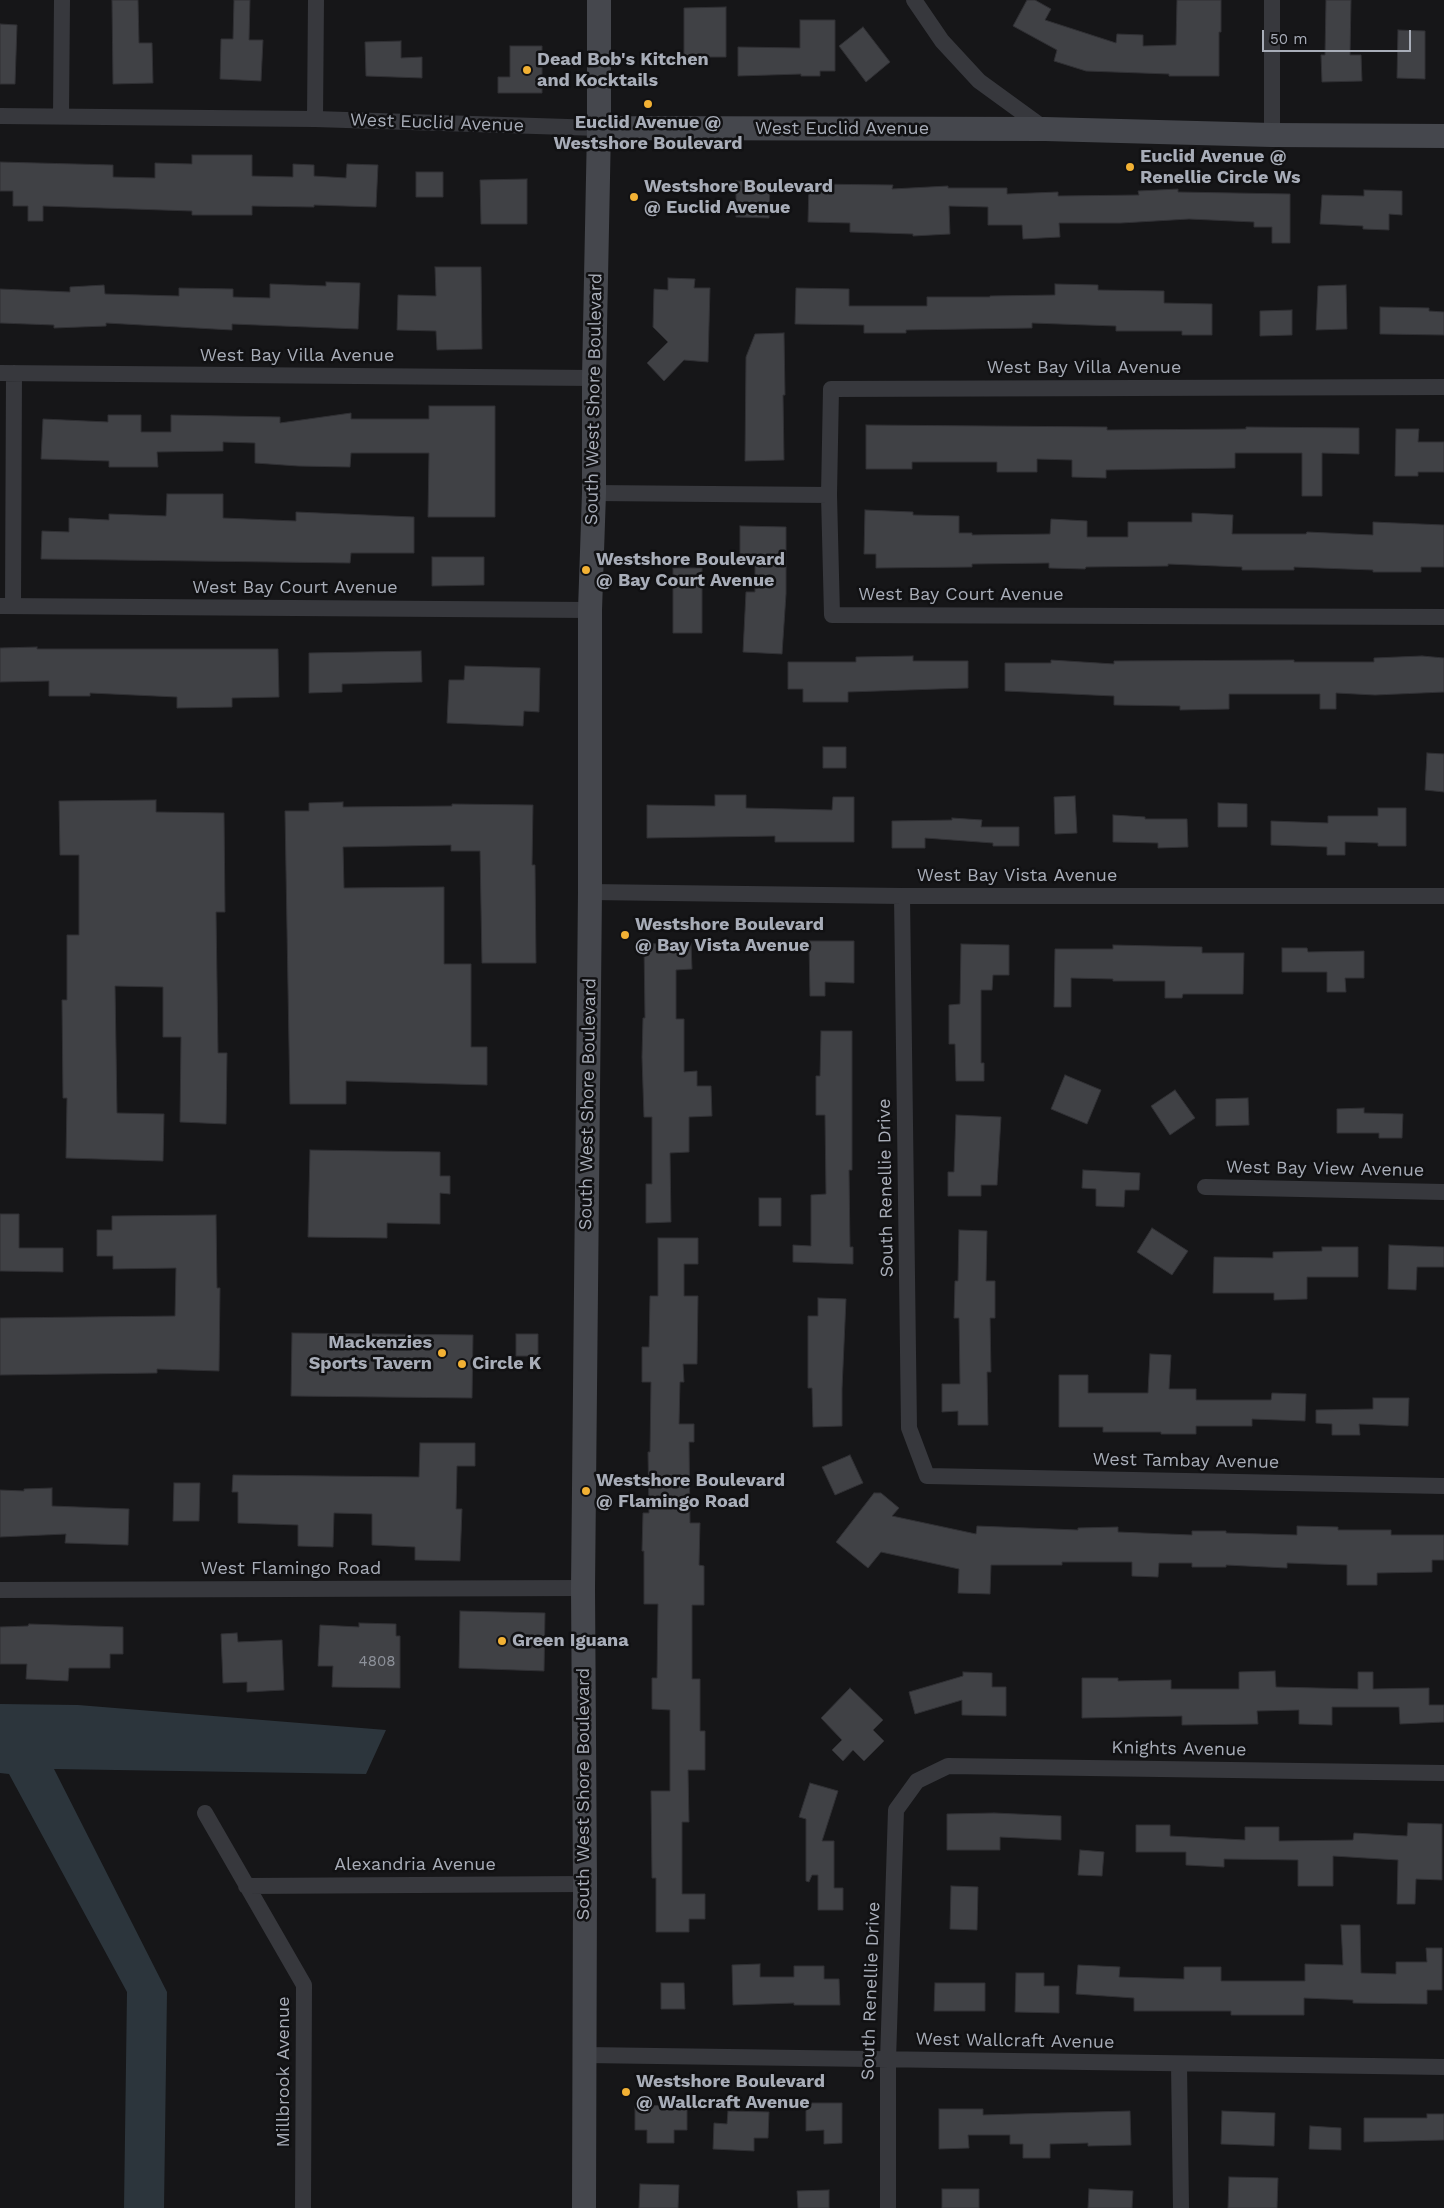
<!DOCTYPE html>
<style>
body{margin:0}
#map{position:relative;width:1444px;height:2208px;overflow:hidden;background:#161618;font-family:"Work Sans",sans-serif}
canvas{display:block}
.scale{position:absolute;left:1262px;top:30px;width:149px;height:22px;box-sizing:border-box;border:2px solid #a8adb8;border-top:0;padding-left:6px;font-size:15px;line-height:18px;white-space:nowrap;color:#a8adb8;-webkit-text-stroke:4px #111113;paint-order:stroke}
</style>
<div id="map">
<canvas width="1444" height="2208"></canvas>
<div class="scale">50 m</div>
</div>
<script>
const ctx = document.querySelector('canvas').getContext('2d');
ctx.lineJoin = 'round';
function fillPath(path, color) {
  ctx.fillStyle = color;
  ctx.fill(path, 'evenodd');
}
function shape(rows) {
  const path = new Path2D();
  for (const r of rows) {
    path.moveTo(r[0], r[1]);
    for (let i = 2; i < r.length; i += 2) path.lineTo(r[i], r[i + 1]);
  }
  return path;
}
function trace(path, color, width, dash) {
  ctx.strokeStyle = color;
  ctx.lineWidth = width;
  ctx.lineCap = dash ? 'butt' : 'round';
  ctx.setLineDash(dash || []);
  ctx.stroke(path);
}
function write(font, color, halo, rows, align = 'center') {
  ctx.font = font + ' "Work Sans",sans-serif';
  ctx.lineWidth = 5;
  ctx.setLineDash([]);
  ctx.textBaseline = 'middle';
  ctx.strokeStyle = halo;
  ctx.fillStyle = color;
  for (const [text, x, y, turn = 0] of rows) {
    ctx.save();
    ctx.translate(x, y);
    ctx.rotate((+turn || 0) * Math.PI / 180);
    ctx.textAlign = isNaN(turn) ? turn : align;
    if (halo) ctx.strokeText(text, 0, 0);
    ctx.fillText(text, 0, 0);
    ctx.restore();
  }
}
const water = shape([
 [0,1704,78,1705,386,1730,366,1774,54,1769,167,1992,164,2208,124,2208,127,1992,9,1774,0,1773]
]);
const building = shape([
 [112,0,138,0,139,43,152,43,153,83,113,84,112,0],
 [234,0,250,0,249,40,263,40,261,81,220,79,221,39,233,39,234,0],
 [1027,0,1035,0,1051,9,1045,20,1116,43,1117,34,1143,35,1143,46,1176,45,1177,0,1221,0,1221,32,1219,32,1219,76,1169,76,1169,74,1086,71,1054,61,1057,50,1013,26,1027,0],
 [1326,0,1351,0,1350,55,1361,55,1362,81,1322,82,1321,55,1325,55,1326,0],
 [726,7,726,57,684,57,684,8,726,7],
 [800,20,835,20,835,71,820,71,820,76,801,76,801,74,738,76,738,47,800,48,800,20],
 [0,24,17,25,15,84,0,84,0,24],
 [863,27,890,62,866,82,839,46,863,27],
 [1398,30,1425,31,1425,79,1397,78,1398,30],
 [401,41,401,58,422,57,422,78,366,76,365,42,401,41],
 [510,46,542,46,542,93,498,93,498,77,510,77,510,46],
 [192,155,252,155,252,176,293,177,293,164,314,165,314,176,346,178,347,164,378,165,376,207,314,205,314,207,252,206,252,215,192,215,192,211,43,206,43,221,28,221,28,206,13,206,13,191,0,191,0,162,113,165,113,177,155,178,155,163,192,164,192,155],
 [416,172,443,172,443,197,416,197,416,172],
 [527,179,527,224,481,224,480,180,527,179],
 [736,181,770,182,769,218,736,217,736,181],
 [809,184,893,185,892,189,948,186,948,188,1007,188,1007,194,1058,192,1058,196,1139,195,1138,191,1178,189,1178,192,1290,194,1290,243,1272,243,1272,227,1254,227,1254,222,1189,219,1121,223,1059,223,1060,237,1023,239,1022,225,988,225,988,207,949,206,950,234,913,236,913,234,850,232,850,223,808,222,809,184],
 [1364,190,1402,191,1402,215,1389,214,1389,230,1363,229,1363,226,1320,224,1322,195,1364,196,1364,190],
 [435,267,481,267,482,349,437,350,436,331,397,330,398,295,436,296,435,267],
 [668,278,695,279,694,288,710,288,708,362,684,360,664,381,647,363,668,342,653,327,654,289,668,290,668,278],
 [326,282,360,283,358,329,232,324,232,330,106,323,106,326,54,328,54,325,0,323,0,289,70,292,70,287,104,285,105,294,179,296,179,288,233,289,233,297,270,298,270,284,326,286,326,282],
 [1055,284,1098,285,1098,290,1164,291,1164,303,1212,304,1212,335,1182,335,1182,331,1116,331,1116,326,1032,323,1032,328,906,330,906,333,864,333,864,325,795,324,796,288,849,289,849,306,927,306,927,297,990,297,990,296,1055,295,1055,284],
 [1346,285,1347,329,1316,330,1318,286,1346,285],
 [1380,307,1429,308,1429,311,1444,312,1444,335,1380,334,1380,307],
 [1292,310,1292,335,1260,336,1260,311,1292,310],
 [784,333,785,395,783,395,784,460,745,461,746,357,755,334,784,333],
 [429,406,495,406,495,517,428,517,429,453,351,453,350,467,298,466,255,463,255,443,223,442,223,451,157,452,158,467,109,467,109,461,41,459,43,419,108,422,108,415,141,415,141,432,171,432,171,415,280,417,280,423,351,413,351,419,429,419,429,406],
 [866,425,1107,427,1107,430,1246,429,1246,427,1359,428,1359,454,1322,453,1322,496,1302,496,1302,453,1235,453,1235,468,1106,470,1106,478,1072,477,1072,460,1037,459,1037,472,997,472,997,462,912,462,912,469,866,469,866,425],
 [1396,429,1419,429,1418,442,1444,442,1444,472,1418,472,1418,476,1395,476,1396,429],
 [167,494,223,494,223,518,296,521,296,512,414,517,414,553,351,553,350,563,41,559,42,531,69,532,69,518,109,520,109,514,166,516,167,494],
 [865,510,913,512,913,515,959,516,959,533,972,533,972,535,1050,534,1051,519,1087,521,1087,537,1128,537,1128,522,1192,522,1192,513,1233,515,1232,534,1306,534,1307,532,1373,535,1373,522,1444,525,1444,567,1421,567,1421,572,1373,572,1373,570,1294,567,1294,570,1242,570,1242,567,1168,564,1168,566,1086,567,1085,569,1049,568,1049,563,972,564,972,567,876,568,876,554,864,554,865,510],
 [740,526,786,527,786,594,782,654,743,652,746,592,755,592,755,554,740,554,740,526],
 [432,557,484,557,484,585,432,586,432,557],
 [673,568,702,568,702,633,673,633,673,568],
 [37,647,37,649,278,649,279,697,232,698,232,707,177,708,177,697,90,693,90,696,49,696,49,681,0,682,0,648,37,647],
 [421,651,422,682,342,684,342,692,309,693,309,653,421,651],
 [913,656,913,661,968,661,968,688,848,692,848,702,803,702,803,689,788,689,788,662,856,662,856,657,913,656],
 [1422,656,1444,658,1444,692,1375,695,1336,693,1336,709,1320,709,1320,694,1229,694,1229,709,1180,710,1180,706,1114,705,1114,696,1005,691,1005,663,1051,663,1051,660,1114,664,1114,661,1294,660,1294,662,1374,662,1374,658,1422,656],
 [465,666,540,668,539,712,524,711,523,726,447,723,449,680,464,680,465,666],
 [823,747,846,747,846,768,823,768,823,747],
 [1427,753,1444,754,1444,792,1425,790,1427,753],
 [715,795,746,795,746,808,832,810,833,797,854,797,854,842,775,842,775,836,647,838,647,805,715,806,715,795],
 [1075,796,1077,833,1055,834,1054,797,1075,796],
 [156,800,156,812,224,813,225,912,216,912,218,1053,227,1053,226,1124,180,1122,181,1037,163,1037,163,987,115,986,117,1113,164,1114,163,1161,66,1158,67,1098,63,1098,62,1000,67,1000,67,935,79,935,79,855,60,855,59,801,156,800],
 [343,802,343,807,452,806,452,804,533,805,532,865,535,865,536,963,482,963,480,851,451,851,451,845,343,847,344,888,444,887,444,964,471,964,471,1047,487,1047,487,1085,346,1081,346,1104,290,1104,285,811,309,811,309,803,343,802],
 [1218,803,1247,804,1247,827,1218,827,1218,803],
 [1378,808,1406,808,1406,846,1378,846,1378,843,1345,842,1345,855,1327,855,1327,847,1271,845,1271,821,1328,823,1328,816,1378,816,1378,808],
 [1113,815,1145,817,1145,819,1187,819,1188,847,1158,848,1158,843,1113,842,1113,815],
 [952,818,982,820,981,827,1019,827,1019,846,993,846,993,843,925,838,925,848,892,848,892,821,952,820,952,818],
 [809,941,854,941,854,983,825,982,825,996,810,996,809,941],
 [691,943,692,969,676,970,676,1019,684,1019,684,1072,697,1071,697,1086,711,1086,712,1116,689,1117,689,1152,670,1153,671,1222,646,1223,646,1184,652,1184,652,1117,644,1117,642,1057,643,1018,645,1018,644,944,691,943],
 [961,944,1009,945,1009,975,993,975,992,990,981,990,981,1063,984,1063,984,1081,956,1081,955,1044,949,1044,949,1005,960,1004,961,944],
 [1113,945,1202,947,1202,953,1244,953,1243,994,1183,994,1182,998,1165,998,1165,981,1113,981,1113,979,1071,978,1071,1007,1054,1007,1055,949,1113,949,1113,945],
 [1282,948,1307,948,1308,952,1364,951,1364,978,1345,978,1346,992,1327,992,1327,972,1282,972,1282,948],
 [821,1031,852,1031,852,1170,849,1170,850,1247,853,1247,853,1264,793,1262,793,1245,811,1246,811,1195,826,1194,825,1115,816,1115,816,1076,820,1076,821,1031],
 [1065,1075,1101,1090,1087,1124,1051,1109,1065,1075],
 [1175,1090,1195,1118,1170,1135,1151,1106,1175,1090],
 [1248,1098,1249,1125,1216,1126,1216,1099,1248,1098],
 [1364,1108,1364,1113,1403,1114,1402,1138,1379,1138,1379,1133,1337,1133,1337,1109,1364,1108],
 [956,1115,1001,1117,997,1185,981,1185,981,1196,948,1196,948,1172,954,1172,956,1115],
 [310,1150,440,1152,440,1176,450,1176,450,1194,440,1193,440,1224,387,1223,387,1238,308,1237,310,1150],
 [1083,1170,1140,1173,1139,1190,1125,1190,1124,1207,1096,1206,1096,1189,1082,1188,1083,1170],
 [759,1198,781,1198,781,1226,759,1226,759,1198],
 [0,1214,19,1214,19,1248,63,1248,63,1272,0,1271,0,1214],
 [216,1215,217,1288,220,1288,219,1371,157,1369,157,1373,0,1375,0,1318,175,1316,176,1268,113,1269,113,1256,97,1256,97,1230,112,1230,112,1216,216,1215],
 [1152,1228,1188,1251,1172,1275,1137,1252,1152,1228],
 [959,1230,987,1231,986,1281,995,1281,995,1318,990,1318,991,1372,987,1372,988,1425,958,1425,958,1411,942,1412,942,1384,960,1384,959,1318,954,1318,955,1281,958,1281,959,1230],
 [658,1238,698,1238,698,1264,684,1264,684,1296,698,1296,697,1364,683,1364,684,1382,680,1382,679,1424,694,1424,694,1442,689,1442,690,1523,700,1523,699,1565,704,1566,704,1605,692,1605,692,1679,700,1679,700,1731,705,1731,705,1770,688,1770,689,1822,682,1822,682,1894,705,1894,705,1919,689,1919,689,1932,656,1932,656,1878,652,1878,651,1791,670,1791,670,1710,652,1709,652,1678,657,1678,658,1604,644,1604,644,1551,642,1551,643,1513,649,1513,648,1452,650,1452,651,1382,642,1382,642,1347,649,1347,650,1296,658,1296,658,1238],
 [1389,1245,1444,1247,1444,1267,1417,1267,1416,1290,1388,1289,1389,1245],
 [1322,1247,1358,1247,1358,1277,1307,1277,1307,1299,1274,1300,1274,1293,1213,1293,1214,1257,1273,1258,1273,1252,1322,1251,1322,1247],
 [818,1298,846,1299,842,1389,842,1426,813,1427,812,1388,808,1388,808,1316,818,1316,818,1298],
 [292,1333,473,1335,472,1398,291,1396,292,1333],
 [516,1334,538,1334,538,1356,516,1356,516,1334],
 [1150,1354,1171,1355,1169,1389,1196,1389,1196,1400,1271,1400,1272,1393,1306,1394,1305,1421,1252,1419,1252,1426,1196,1426,1196,1434,1161,1434,1161,1432,1103,1432,1103,1427,1059,1427,1059,1375,1088,1375,1088,1393,1148,1393,1150,1354],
 [1373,1398,1409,1398,1408,1426,1359,1424,1360,1435,1332,1435,1332,1424,1316,1423,1316,1410,1373,1409,1373,1398],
 [420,1443,475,1443,475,1466,457,1466,456,1509,462,1509,460,1561,415,1560,415,1547,372,1545,372,1514,334,1513,333,1547,298,1546,298,1525,238,1523,238,1492,232,1492,233,1475,419,1477,420,1443],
 [850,1455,863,1483,835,1495,822,1467,850,1455],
 [174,1483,200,1483,199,1521,173,1521,174,1483],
 [52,1488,52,1506,129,1509,128,1545,65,1543,66,1534,0,1537,0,1490,24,1491,24,1489,52,1488],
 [874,1493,881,1493,899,1508,892,1516,976,1534,977,1526,1078,1530,1078,1528,1118,1527,1118,1532,1192,1535,1192,1531,1226,1531,1226,1533,1297,1535,1297,1526,1338,1527,1338,1530,1391,1530,1391,1535,1444,1535,1444,1560,1432,1560,1432,1572,1377,1573,1377,1585,1347,1585,1347,1565,1287,1563,1287,1568,1226,1565,1226,1567,1192,1567,1192,1563,1159,1563,1158,1577,1132,1576,1132,1562,1062,1562,1062,1565,991,1565,990,1594,958,1593,959,1569,881,1552,868,1568,836,1542,874,1493],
 [460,1611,545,1613,544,1671,459,1668,460,1611],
 [359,1623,396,1624,396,1636,400,1636,400,1688,332,1687,333,1666,318,1666,320,1625,359,1627,359,1623],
 [29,1624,123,1627,123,1654,110,1654,110,1668,69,1668,68,1681,26,1679,27,1664,0,1664,0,1627,28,1626,29,1624],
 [237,1633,238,1642,282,1640,284,1690,247,1692,247,1682,223,1683,221,1634,237,1633],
 [1275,1671,1276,1687,1358,1689,1358,1672,1373,1672,1373,1689,1429,1688,1429,1705,1444,1705,1444,1722,1400,1724,1399,1707,1332,1707,1332,1725,1299,1724,1299,1710,1257,1711,1258,1724,1182,1725,1182,1716,1082,1718,1082,1678,1118,1678,1118,1681,1171,1680,1171,1689,1239,1689,1239,1672,1275,1671],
 [963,1672,992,1673,992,1687,1006,1687,1006,1716,962,1715,962,1700,915,1714,909,1692,963,1676,963,1672],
 [850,1688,883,1720,873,1730,884,1741,864,1761,853,1750,843,1761,832,1750,842,1740,821,1718,850,1688],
 [810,1783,838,1791,822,1841,834,1841,834,1888,843,1888,843,1910,818,1910,818,1875,812,1875,809,1882,806,1881,806,1819,799,1817,810,1783],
 [994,1813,1061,1816,1061,1840,1000,1837,1000,1850,947,1850,947,1814,994,1813],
 [1408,1823,1442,1824,1442,1880,1416,1879,1415,1904,1397,1904,1398,1860,1333,1856,1333,1886,1298,1886,1298,1860,1224,1859,1224,1867,1186,1865,1186,1852,1136,1852,1136,1825,1170,1825,1170,1836,1245,1840,1245,1827,1279,1827,1279,1841,1353,1840,1354,1833,1407,1836,1408,1823],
 [1080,1850,1104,1852,1102,1876,1078,1875,1080,1850],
 [951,1886,978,1887,977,1930,950,1929,951,1886],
 [1341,1925,1360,1925,1361,1973,1396,1974,1396,1962,1427,1962,1426,1948,1442,1948,1442,1990,1427,1990,1427,2004,1353,2003,1353,2000,1304,1998,1304,2015,1231,2015,1231,2011,1134,2011,1134,1998,1076,1994,1078,1965,1120,1967,1119,1977,1184,1979,1184,1967,1221,1967,1221,1981,1305,1981,1305,1964,1343,1965,1341,1925],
 [760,1964,760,1977,794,1977,794,1966,824,1966,824,1979,839,1979,840,2005,794,2005,794,2003,733,2005,732,1965,760,1964],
 [1016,1973,1044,1973,1044,1986,1059,1986,1059,2013,1015,2012,1016,1973],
 [661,1983,684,1983,685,2009,661,2009,661,1983],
 [935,1983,985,1983,985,2011,934,2011,935,1983],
 [806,2103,842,2103,842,2143,824,2144,824,2130,806,2131,806,2103],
 [687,2105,687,2130,674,2130,674,2143,647,2143,647,2130,635,2130,635,2106,687,2105],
 [939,2109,983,2109,983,2115,1130,2111,1131,2145,1088,2146,1088,2143,1050,2144,1050,2158,1023,2158,1023,2144,1010,2144,1010,2135,968,2135,969,2148,939,2149,939,2109],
 [728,2111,769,2112,768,2138,754,2138,754,2151,713,2149,714,2123,727,2124,728,2111],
 [1222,2111,1275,2113,1274,2146,1221,2144,1222,2111],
 [1427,2114,1444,2114,1444,2140,1364,2142,1364,2118,1427,2118,1427,2114],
 [1310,2126,1341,2128,1341,2150,1309,2149,1310,2126],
 [1229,2177,1278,2178,1277,2208,1228,2208,1229,2177],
 [640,2184,679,2185,678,2208,639,2208,640,2184],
 [942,2189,979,2189,979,2208,942,2208,942,2189],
 [1089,2189,1133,2191,1132,2208,1088,2208,1089,2189],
 [829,2190,829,2208,798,2208,797,2191,829,2190]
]);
const street = shape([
 [914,0,942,41,979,81,1045,129],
 [0,116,315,119,599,128],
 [61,116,62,0],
 [315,119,316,0],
 [1272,135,1272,0],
 [0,373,594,378],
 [1444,387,831,389,829,495,832,615,1444,617],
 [594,493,829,495],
 [0,606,590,610],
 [13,606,14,373],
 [590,892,902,896,1444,896],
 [902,896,909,1428,927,1476,1444,1486],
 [1205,1187,1444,1192],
 [0,1590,583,1588],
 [205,1813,304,1985,303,2208],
 [246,1886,585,1884],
 [585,2055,1444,2067],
 [1179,2064,1181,2208],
 [888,2208,888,2060,896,1810,917,1781,948,1766,1444,1773]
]);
const secondary = shape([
 [599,128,1045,129,1272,135,1444,136],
 [584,2208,585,1884,583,1588,590,892,590,610,594,493,594,378,599,128,599,0]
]);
const markers = [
 [527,70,5,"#f2b134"],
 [648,104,5,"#f2b134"],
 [1130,167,5,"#f2b134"],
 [634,197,5,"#f2b134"],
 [586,570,5,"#f2b134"],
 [625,935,5,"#f2b134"],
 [442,1353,5,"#f2b134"],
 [462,1364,5,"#f2b134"],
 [586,1491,5,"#f2b134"],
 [502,1641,5,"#f2b134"],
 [626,2092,5,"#f2b134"]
];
const numberNames = [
 ["4808",377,1662]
];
const poiNames = [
 ["Dead Bob's Kitchen",537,60],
 ["and Kocktails",537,81],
 ["Euclid Avenue @",648,123,"center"],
 ["Westshore Boulevard",648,144,"center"],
 ["Euclid Avenue @",1140,157],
 ["Renellie Circle Ws",1140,178],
 ["Westshore Boulevard",644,187],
 ["@ Euclid Avenue",644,208],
 ["Westshore Boulevard",596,560],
 ["@ Bay Court Avenue",596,581],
 ["Westshore Boulevard",635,925],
 ["@ Bay Vista Avenue",635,946],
 ["Mackenzies",432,1343,"right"],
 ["Sports Tavern",432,1364,"right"],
 ["Circle K",472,1364],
 ["Westshore Boulevard",596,1481],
 ["@ Flamingo Road",596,1502],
 ["Green Iguana",512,1641],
 ["Westshore Boulevard",636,2082],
 ["@ Wallcraft Avenue",636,2103]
];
const streetNames = [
 ["West Euclid Avenue",437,123,2],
 ["West Euclid Avenue",842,129],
 ["West Bay Villa Avenue",297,356],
 ["West Bay Villa Avenue",1084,368],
 ["South West Shore Boulevard",594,399,-89],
 ["West Bay Court Avenue",295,588],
 ["West Bay Court Avenue",961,595],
 ["West Bay Vista Avenue",1017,876],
 ["South West Shore Boulevard",588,1104,-89],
 ["West Bay View Avenue",1325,1169,1],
 ["South Renellie Drive",886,1188,-91],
 ["West Tambay Avenue",1186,1461,1],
 ["West Flamingo Road",291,1569],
 ["Knights Avenue",1179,1749,1],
 ["South West Shore Boulevard",584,1794,-90],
 ["Alexandria Avenue",415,1865],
 ["South Renellie Drive",871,1991,-88],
 ["West Wallcraft Avenue",1015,2041,1],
 ["Millbrook Avenue",284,2072,-90]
];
fillPath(water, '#2c353c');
fillPath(building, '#404145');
trace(building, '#303034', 1);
trace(street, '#37383d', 16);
trace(secondary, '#45474d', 24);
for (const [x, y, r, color] of markers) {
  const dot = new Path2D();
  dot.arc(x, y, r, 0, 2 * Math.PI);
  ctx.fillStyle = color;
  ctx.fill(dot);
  trace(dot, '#111113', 2);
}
write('15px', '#8e929b', null, numberNames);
write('bold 18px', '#a8adb8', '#111113', poiNames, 'left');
write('18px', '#a8adb8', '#111113', streetNames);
</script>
